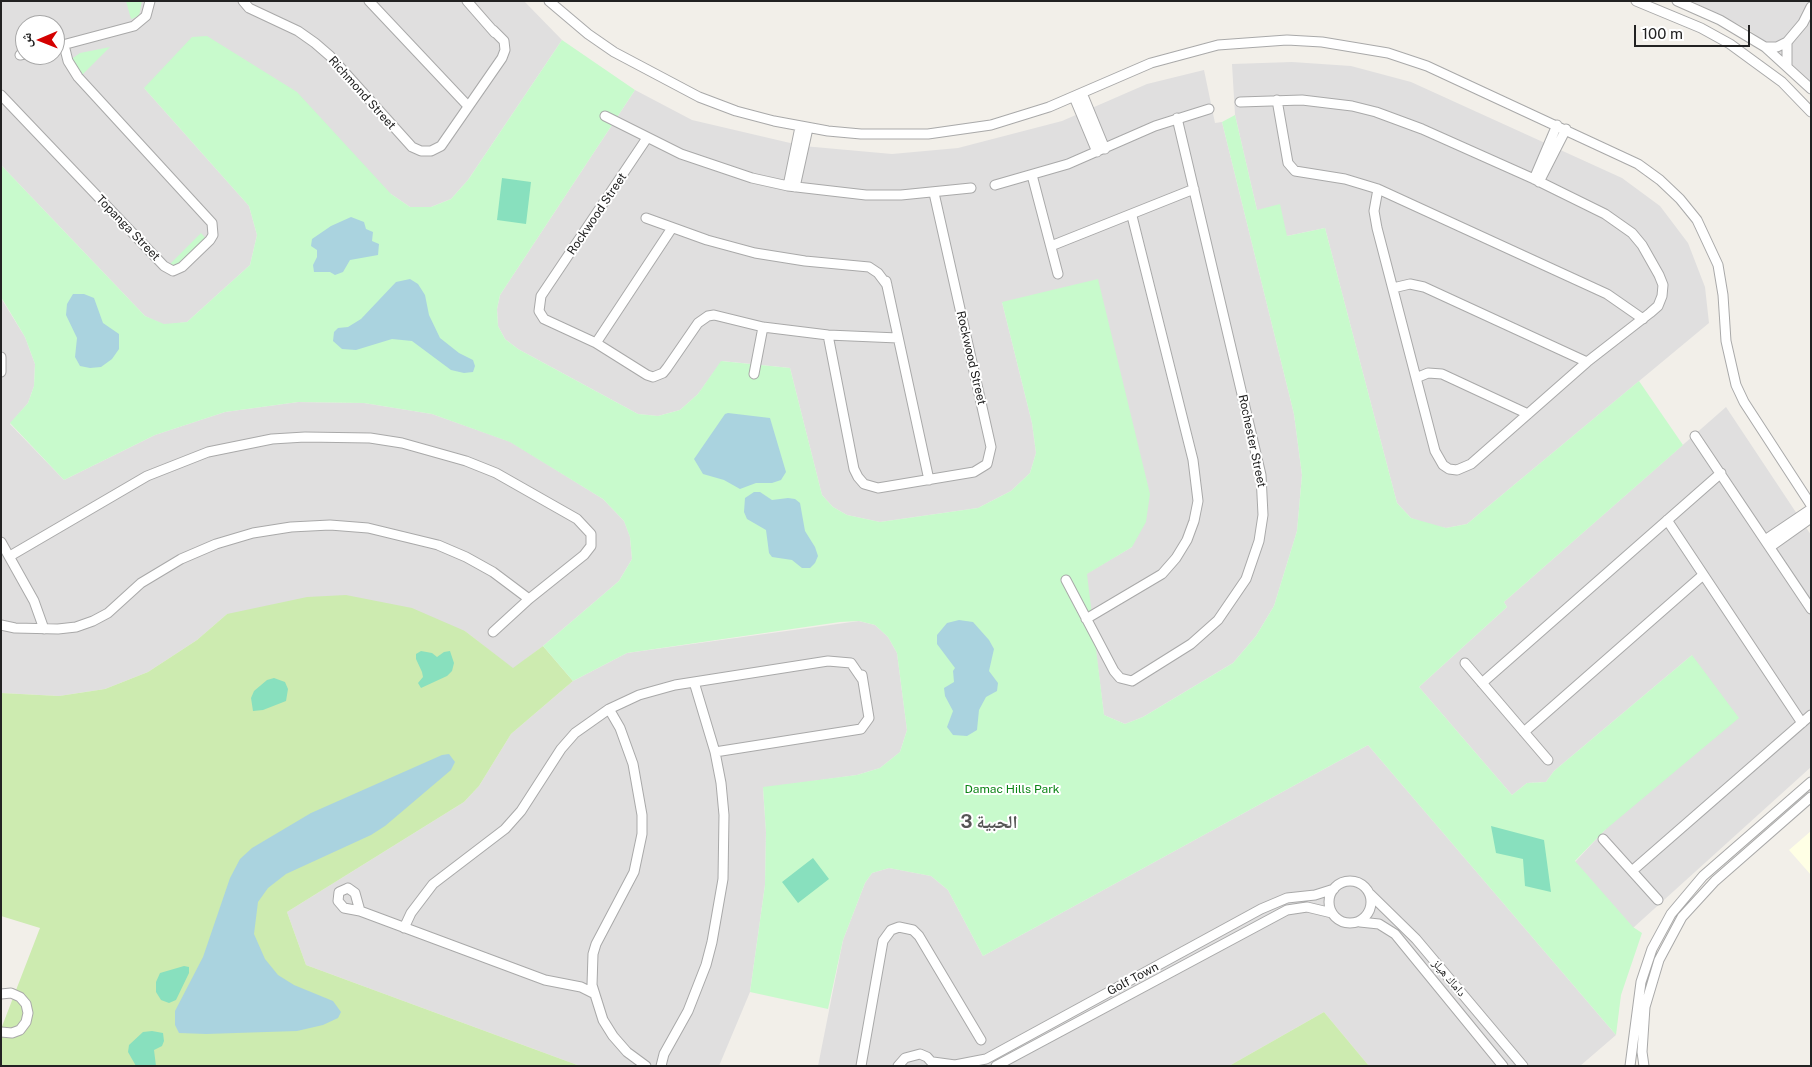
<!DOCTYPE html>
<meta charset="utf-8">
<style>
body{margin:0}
#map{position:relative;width:1812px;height:1067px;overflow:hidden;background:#f2efe9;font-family:"Public Sans","Noto Naskh Arabic",sans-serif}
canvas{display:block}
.frame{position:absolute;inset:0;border:2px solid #222;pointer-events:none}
.north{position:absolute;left:15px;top:15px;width:50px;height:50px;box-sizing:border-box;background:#fff;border:1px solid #a7a7a7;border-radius:50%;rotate:269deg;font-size:14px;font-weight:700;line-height:20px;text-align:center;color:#222}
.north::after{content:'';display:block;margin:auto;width:18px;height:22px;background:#d40000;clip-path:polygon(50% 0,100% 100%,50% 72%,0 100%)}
.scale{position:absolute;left:1634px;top:25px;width:116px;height:22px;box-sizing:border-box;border:2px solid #222;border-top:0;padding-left:6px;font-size:15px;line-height:18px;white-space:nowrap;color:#222;-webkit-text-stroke:4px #fff;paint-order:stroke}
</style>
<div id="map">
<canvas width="1812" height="1067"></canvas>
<div class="frame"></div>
<div class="north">ش</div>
<div class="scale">100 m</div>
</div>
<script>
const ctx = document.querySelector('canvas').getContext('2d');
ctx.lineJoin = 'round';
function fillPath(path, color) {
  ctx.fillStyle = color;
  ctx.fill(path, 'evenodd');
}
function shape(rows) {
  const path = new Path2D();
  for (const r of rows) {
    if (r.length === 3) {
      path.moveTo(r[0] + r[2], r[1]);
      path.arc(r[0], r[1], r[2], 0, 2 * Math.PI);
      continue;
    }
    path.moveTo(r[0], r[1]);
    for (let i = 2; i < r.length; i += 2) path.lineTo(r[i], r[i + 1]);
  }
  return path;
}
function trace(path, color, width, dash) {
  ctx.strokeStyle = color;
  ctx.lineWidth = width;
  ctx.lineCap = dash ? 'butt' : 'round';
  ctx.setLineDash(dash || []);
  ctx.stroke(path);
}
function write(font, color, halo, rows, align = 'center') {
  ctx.font = font + ' "Public Sans","Noto Naskh Arabic",sans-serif';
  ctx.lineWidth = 4;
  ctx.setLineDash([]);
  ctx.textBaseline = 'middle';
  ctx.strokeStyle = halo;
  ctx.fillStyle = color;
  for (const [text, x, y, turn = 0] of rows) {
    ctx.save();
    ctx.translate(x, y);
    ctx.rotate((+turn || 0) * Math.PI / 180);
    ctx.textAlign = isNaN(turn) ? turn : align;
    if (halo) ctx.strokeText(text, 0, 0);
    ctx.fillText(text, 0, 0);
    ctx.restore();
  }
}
const residential = shape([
 [1,1,524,1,562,40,468,180,451,199,431,207,410,207,391,194,144,88,249,206,257,235,250,265,187,322,164,325,145,316,1,165],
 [25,25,55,25,55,55,25,55],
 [1691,1,1811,1,1811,83,1795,67,1748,29],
 [1292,62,1351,66,1411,82,1622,178,1660,206,1688,243,1705,287,1709,323,1467,524,1446,528,1430,525,1411,518,1397,503,1325,228,1287,236,1257,210,1235,115,1232,64],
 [1204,70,1215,123,1222,122,1294,414,1302,475,1297,531,1274,606,1256,636,1233,663,1143,717,1125,724,1104,715,1086,574,1132,547,1002,302,1032,423,1036,453,1030,473,1011,491,978,508,880,522,847,515,833,507,822,495,790,368,722,361,698,394,680,410,658,416,638,414,518,349,505,339,498,326,497,309,500,295,635,90,692,120,803,146,892,154,958,148,1062,121,1147,84],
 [1,298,25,337,35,364,34,386,28,403,10,424,64,480,155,435,225,412,298,402,364,403,432,414,511,442,603,499,624,521,630,537,632,559,619,581,543,646,513,669,465,631,227,614,197,640,148,672,105,689,59,696,1,693],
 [1726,407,1811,535,1811,767,1633,928,1575,862,1605,830,1692,655,1554,771,1546,782,1527,783,1512,795,1419,687,1507,607,1504,602],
 [859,621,875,625,888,637,897,653,907,730,900,752,880,768,857,775,763,788,766,832,765,885,750,992,719,1066,580,1066,306,965,287,912,464,802,479,786,511,734,573,681,627,653],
 [1368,745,1616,1035,1580,1066,1369,1066,1324,1012,1229,1066,818,1066,843,940,865,883,872,873,889,868,931,876,948,890,983,956]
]);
const education = shape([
 [1811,831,1811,875,1789,850]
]);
const grass = shape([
 [346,595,412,608,465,631,513,668,543,646,573,681,511,734,479,786,464,802,287,912,306,965,580,1066,1,1066,1,1029,40,928,1,916,1,693,59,696,105,689,148,672,197,640,227,614,307,597],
 [1324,1012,1369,1066,1229,1066]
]);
const park = shape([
 [126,1,142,1,139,16,131,19],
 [207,36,297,92,391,194,410,207,431,207,451,199,468,180,562,40,635,90,500,295,497,309,498,326,505,339,518,349,638,414,658,416,680,410,698,394,721,361,790,368,822,495,833,507,847,515,880,522,978,508,1011,491,1030,473,1036,453,1032,423,1002,302,1098,279,1150,494,1146,522,1132,547,1087,574,1104,715,1125,724,1143,717,1233,663,1256,636,1274,606,1297,531,1302,475,1294,414,1222,122,1235,115,1257,210,1280,204,1287,236,1325,228,1397,503,1411,518,1446,528,1467,524,1639,381,1683,445,1504,602,1507,607,1419,687,1512,795,1527,783,1546,782,1554,771,1692,655,1739,718,1605,830,1575,861,1633,927,1642,933,1621,995,1616,1035,1368,745,983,956,948,890,931,876,889,868,872,873,865,883,843,940,828,1009,750,992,765,885,766,832,763,787,857,775,880,768,900,752,907,730,897,653,888,637,875,625,859,621,840,622,627,653,573,681,543,646,619,581,632,559,630,537,624,521,603,499,510,442,432,414,364,403,298,402,225,412,155,435,64,480,10,423,28,403,34,386,35,364,25,337,1,297,1,165,145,316,164,324,187,322,250,265,257,235,249,206,144,88,192,37],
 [110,47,80,77,72,67,73,58,80,53],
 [201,233,208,241,176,272,169,265]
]);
const pitch = shape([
 [502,178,531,182,526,224,497,220],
 [421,651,432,653,437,657,444,652,450,651,454,663,452,671,447,676,421,688,418,683,423,677,422,672,416,659,416,654],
 [274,678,285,682,288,689,286,701,263,710,253,711,251,698,254,691,267,680],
 [1491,826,1544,840,1551,892,1525,886,1523,859,1496,853],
 [813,858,829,879,798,903,782,882],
 [184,966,189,967,189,973,176,1000,169,1003,161,1000,156,992,156,982,160,973],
 [152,1031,163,1033,164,1041,162,1046,154,1050,156,1066,136,1066,128,1052,129,1045,143,1032]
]);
const water = shape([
 [351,217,364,222,366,229,373,232,372,241,379,244,378,255,350,260,343,272,335,275,330,272,314,272,313,265,317,257,317,250,311,246,312,239,331,226],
 [410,279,418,284,425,295,429,315,440,338,459,353,473,360,475,366,473,372,464,373,451,370,412,341,392,339,356,350,342,349,333,341,334,332,338,328,348,327,361,319,396,282],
 [73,294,84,294,94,298,103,323,119,334,119,349,112,359,101,367,90,368,80,366,75,357,77,338,66,315,67,304],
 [728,413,770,418,786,472,781,480,772,483,756,483,740,489,724,480,703,474,694,459,725,414],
 [754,492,760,492,772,500,788,498,795,499,800,503,805,531,815,547,818,556,815,563,810,568,802,568,792,560,772,557,769,553,766,530,747,519,744,512,745,498],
 [959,620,973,622,989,640,994,649,989,671,998,683,997,691,986,697,979,710,977,730,967,736,953,735,947,727,953,711,945,696,944,688,954,682,953,671,955,668,937,644,937,635,947,623],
 [449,754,455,762,451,770,385,826,371,835,286,874,268,888,258,902,254,934,265,959,278,975,294,985,333,1001,341,1012,338,1018,323,1025,297,1031,206,1034,179,1033,175,1025,175,1011,203,957,230,878,240,859,252,848,311,813,442,755]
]);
const minor = shape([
 [243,1,249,8,298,31,315,43,330,56,412,147,421,151,431,151,441,146,502,58,505,50,504,41,493,30],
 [369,1,468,106],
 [467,1,495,33],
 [549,1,588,34,614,52,699,97,736,111,774,121,828,131,861,134,928,134,991,125,1049,107,1151,63,1218,45,1287,40,1322,42,1388,53,1427,66,1638,164,1660,180,1680,199,1697,220,1718,265,1723,295,1726,341,1736,385,1744,402,1811,505],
 [1636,1,1701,28,1730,44,1782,82,1811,112],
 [1677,1,1720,20,1765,47,1811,89],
 [1787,42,1787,66],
 [55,47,134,26,146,16,150,1],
 [1765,47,1777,47,1787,42,1803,23,1811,7],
 [20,55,25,54],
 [1082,93,1105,149],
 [1,95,164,266,173,271,182,267,210,240,213,235,212,223,78,77,68,61,64,45],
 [1074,97,1097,152],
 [1277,100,1288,163,1295,171,1345,179,1378,189,1607,294,1643,319],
 [1240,102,1302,100,1352,106,1376,112,1422,129,1534,179,1605,214,1632,233,1642,245,1659,275,1663,285,1662,296,1658,306,1650,313,1587,362,1471,464,1457,470,1449,469,1443,465,1435,451,1377,228,1374,211,1378,189],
 [605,116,681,154,752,178,788,186,866,195,901,195,971,188],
 [647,138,541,296,539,311,544,319,596,343,647,375,653,377,663,373,667,368,698,323,708,316,714,315,763,327,828,335,898,338],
 [1032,175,1058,274],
 [1534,179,1557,125],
 [1539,182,1566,129],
 [995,185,1068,164,1155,126,1209,109],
 [788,186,800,127],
 [795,187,808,128],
 [646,218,707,240,755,253,805,261,869,267,878,273,887,285],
 [1051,246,1194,189],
 [886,281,929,480],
 [1393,288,1410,284,1424,287,1587,362],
 [828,335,854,469,858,477,864,484,878,488,974,472,987,464,991,447,934,193],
 [596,343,672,228],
 [1,357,1,372],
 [754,374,763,327],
 [1416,378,1428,373,1442,374,1528,414],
 [1695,436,1811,609],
 [1667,520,1802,723],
 [1765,540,1811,509],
 [1,542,34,601,44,629],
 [1770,547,1811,518],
 [10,556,147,476,208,452,272,439,305,437,370,438,402,443,466,461,496,473,577,519,591,534,591,546,584,555,529,599,493,632],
 [1066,580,1114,671,1120,678,1132,681,1191,644,1218,620,1246,579,1259,541,1263,515,1261,475,1177,118],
 [1086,619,1162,574,1176,558,1187,540,1194,521,1198,501,1193,460,1132,216],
 [1,625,15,628,58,629,76,627,93,621,108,613,141,583,181,559,216,544,253,533,291,527,330,525,368,528,438,545,466,557,493,572,529,599],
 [1465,663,1548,760],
 [1482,683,1721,473],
 [609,709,620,728,633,764,642,815,642,834,634,872,596,944,593,954,592,985,603,1020,613,1036,627,1052,646,1066],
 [1524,732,1703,575],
 [715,752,861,729,869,718,862,675],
 [1603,839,1658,900],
 [1632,871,1811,715],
 [1350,902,21],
 [348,888,355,893,360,911,344,908,338,901,339,892,348,888],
 [1370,894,1416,939,1523,1066],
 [360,911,545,980,581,987,593,993],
 [1360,922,1379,924,1395,934,1503,1066],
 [404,928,411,913,433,884,505,829,521,811,561,749,575,733,609,709,639,695,675,685,828,661,851,663,862,679],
 [1,994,11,993,20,997,26,1004,28,1013,26,1022,20,1030,12,1033,1,1032],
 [933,1062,955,1065,986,1059,1261,909,1287,898,1315,895,1334,889],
 [661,1066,664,1054,688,1011,706,965,712,942,723,879,724,815,721,783,715,752,694,682],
 [861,1066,883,941,891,930,899,927,913,930,919,936,981,1040],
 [898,1066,905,1058,920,1054,927,1057,935,1066],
 [996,1066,1287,910,1307,907,1332,913],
 [1630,1066,1641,982,1652,949,1671,914,1703,876,1811,782],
 [1644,1066,1642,1052,1645,1007,1659,960,1682,917,1715,881,1811,797]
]);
const streetNames = [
 ["Richmond Street",362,93,48],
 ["Rockwood Street",597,214,-56],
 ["Topanga Street",128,228,46],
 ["Rockwood Street",971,358,77],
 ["Rochester Street",1252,441,78],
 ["داماك هيلز",1449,978,50],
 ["Golf Town",1133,979,-28]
];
const parkNames = [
 ["Damac Hills Park",1012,789]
];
const districtNames = [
 ["الحبية 3",989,822]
];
fillPath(residential, '#e0dfdf');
fillPath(education, '#ffffe5');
fillPath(grass, '#cdebb0');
fillPath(park, '#c8facc');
fillPath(pitch, '#88e0be');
fillPath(water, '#aad3df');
trace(minor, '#a9a9a9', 11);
trace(minor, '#fff', 9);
write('12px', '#222', '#fff', streetNames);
write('12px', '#0c8416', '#fff', parkNames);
write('bold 18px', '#555', '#fff', districtNames);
</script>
